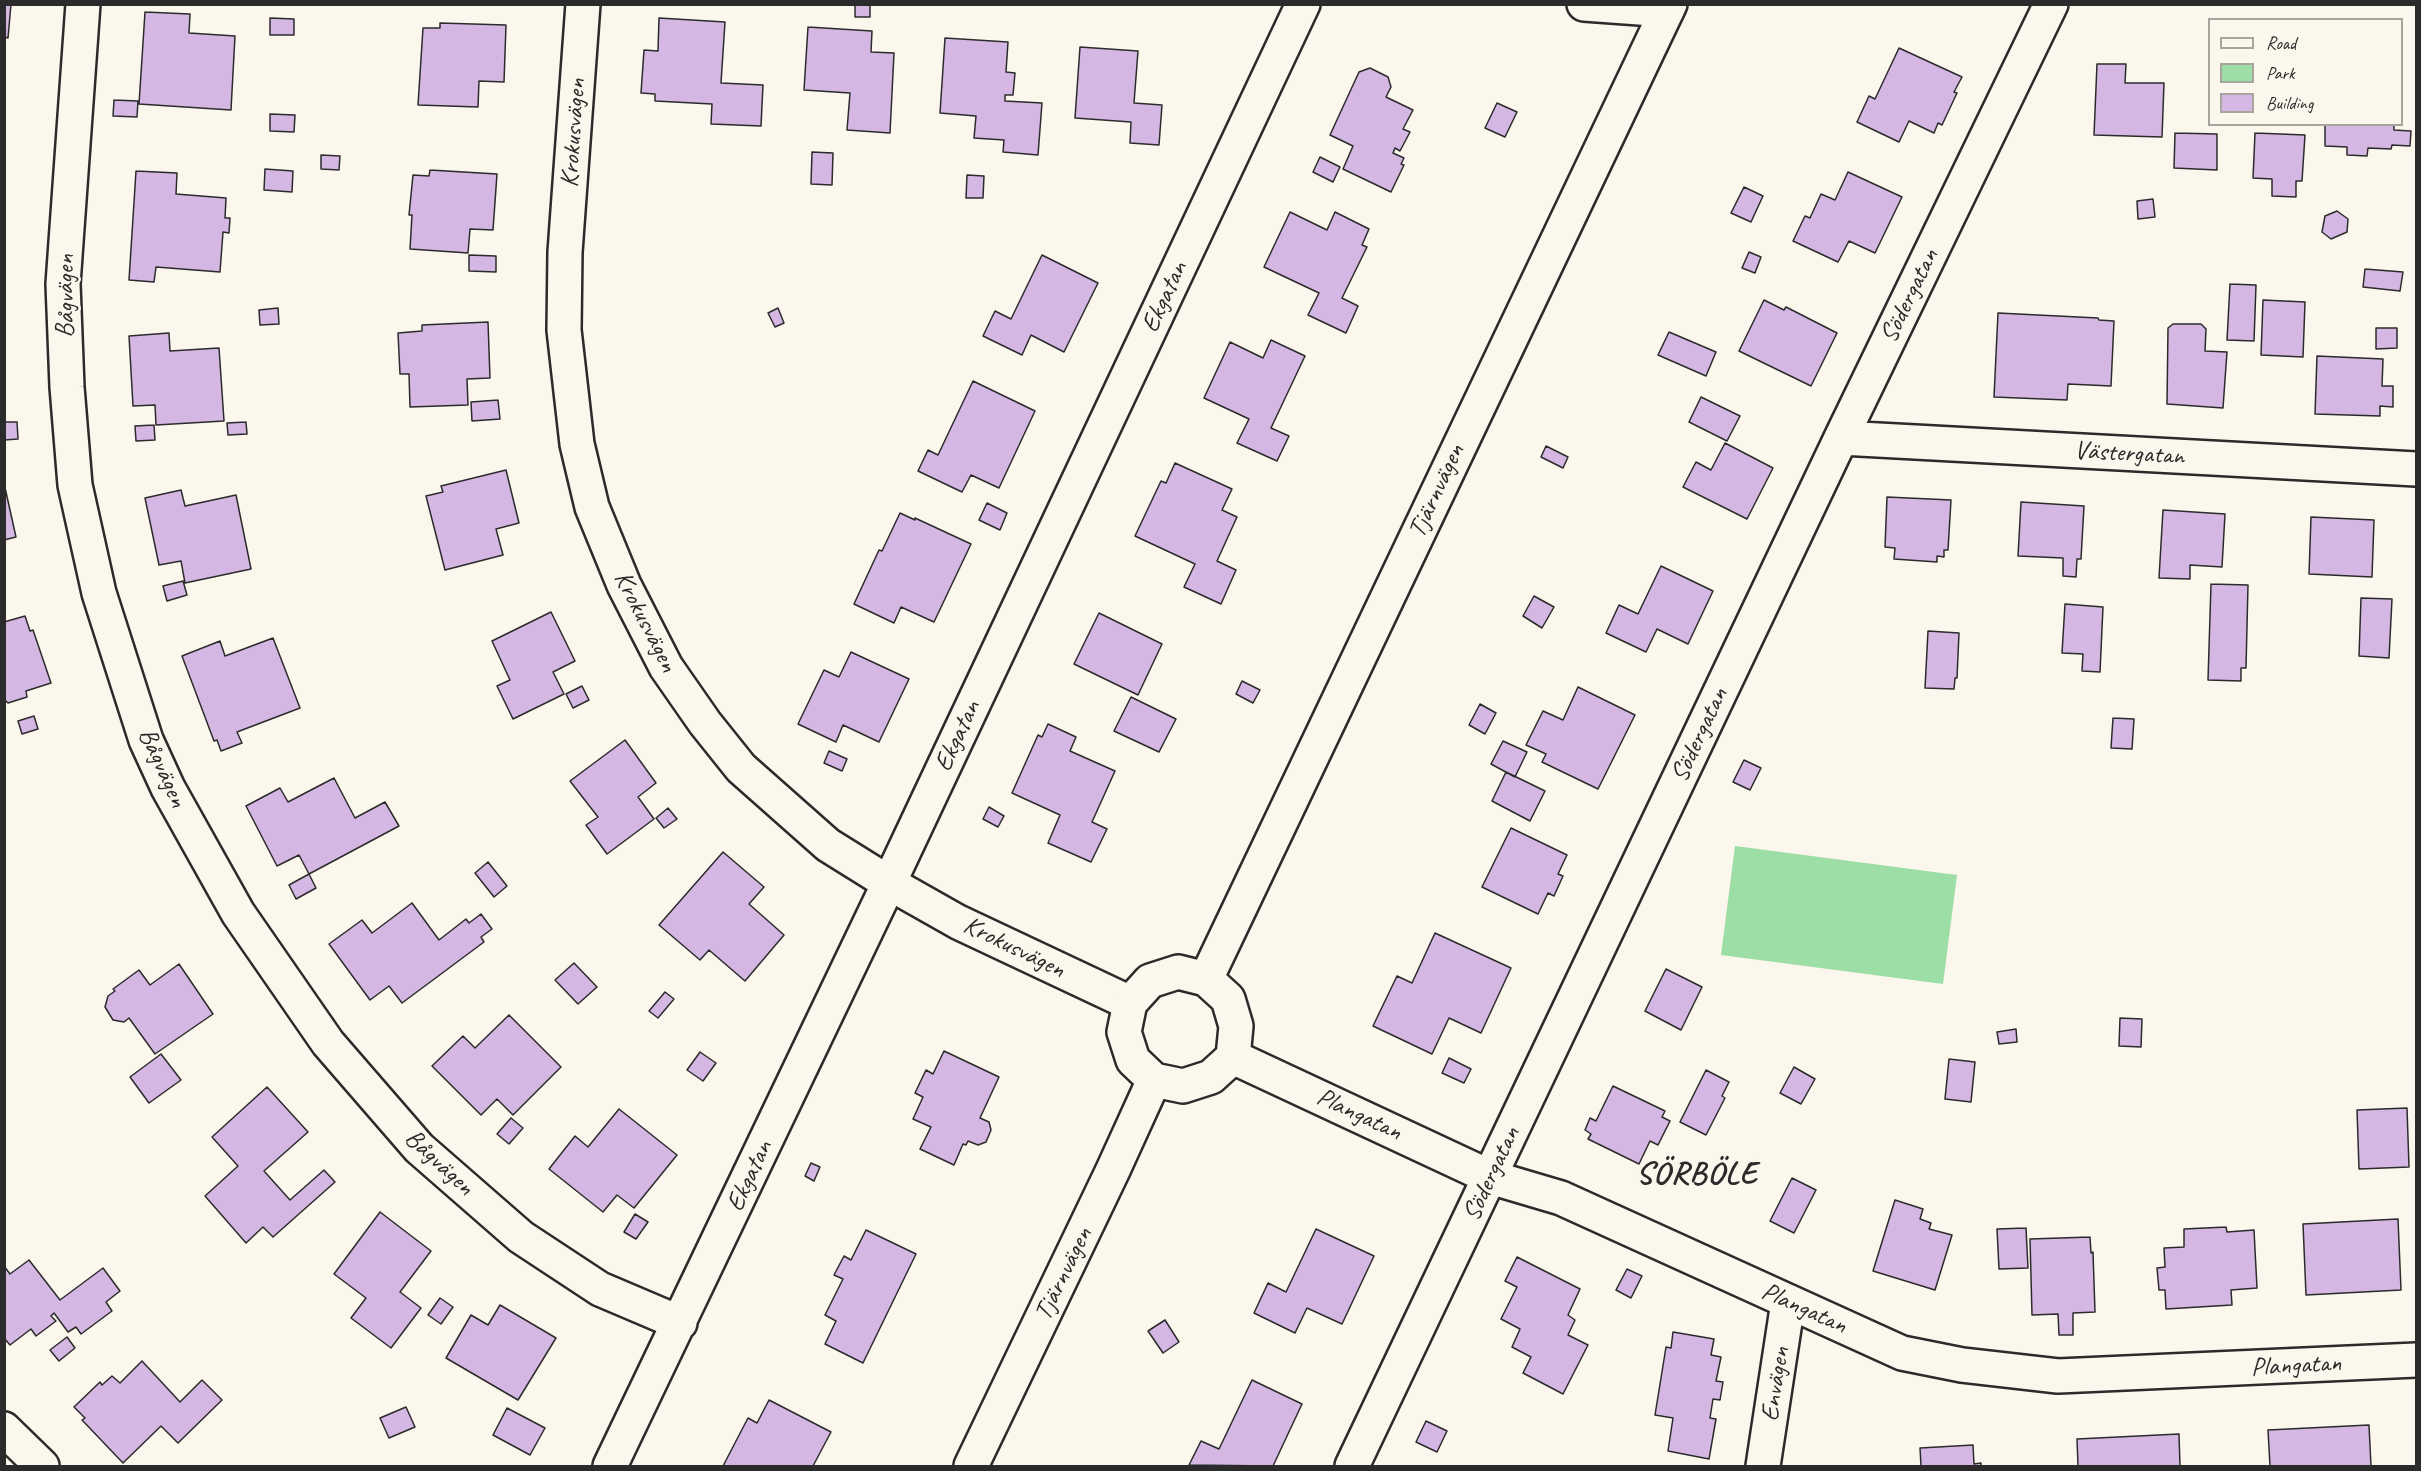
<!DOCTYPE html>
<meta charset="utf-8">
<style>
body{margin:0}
#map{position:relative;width:2421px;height:1471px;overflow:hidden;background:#fbf7ec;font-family:Caveat,sans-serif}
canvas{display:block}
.frame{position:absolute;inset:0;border:6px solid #2b2b2b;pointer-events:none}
.legend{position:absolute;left:2208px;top:18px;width:195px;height:108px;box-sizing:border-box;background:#fbf7ec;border:2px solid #a8a59f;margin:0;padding:8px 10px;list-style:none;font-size:18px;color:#2b2b2b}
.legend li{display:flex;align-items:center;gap:12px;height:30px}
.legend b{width:30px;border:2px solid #a8a59f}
</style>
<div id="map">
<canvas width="2421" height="1471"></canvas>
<div class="frame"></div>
<ul class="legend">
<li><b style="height:8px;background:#fbf7ec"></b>Road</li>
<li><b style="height:16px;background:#9ddda6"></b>Park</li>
<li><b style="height:16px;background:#d5b7e4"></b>Building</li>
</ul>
</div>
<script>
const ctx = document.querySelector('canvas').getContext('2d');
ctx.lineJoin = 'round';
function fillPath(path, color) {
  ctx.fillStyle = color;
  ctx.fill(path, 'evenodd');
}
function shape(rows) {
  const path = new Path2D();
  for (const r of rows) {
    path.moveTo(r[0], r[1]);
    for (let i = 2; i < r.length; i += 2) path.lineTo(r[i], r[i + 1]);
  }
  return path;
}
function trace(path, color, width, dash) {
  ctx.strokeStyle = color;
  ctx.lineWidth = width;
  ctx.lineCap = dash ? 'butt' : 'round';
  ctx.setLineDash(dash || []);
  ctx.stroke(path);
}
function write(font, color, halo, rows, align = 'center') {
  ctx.font = font + ' Caveat,sans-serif';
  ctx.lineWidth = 5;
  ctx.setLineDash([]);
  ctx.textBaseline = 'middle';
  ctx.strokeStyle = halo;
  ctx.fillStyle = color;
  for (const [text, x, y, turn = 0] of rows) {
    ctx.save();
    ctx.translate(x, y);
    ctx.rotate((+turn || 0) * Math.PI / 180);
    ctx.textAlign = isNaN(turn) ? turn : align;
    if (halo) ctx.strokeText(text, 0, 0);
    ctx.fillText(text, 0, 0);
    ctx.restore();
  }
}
const green = shape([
 [1735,846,1957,875,1943,984,1721,955]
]);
const building = shape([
 [4,4,11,4,8,38,4,37,4,4],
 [855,4,870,4,870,17,855,17,855,4],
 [145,12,190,14,189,33,235,36,231,110,139,104,145,12],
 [270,18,294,19,294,35,270,35,270,18],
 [659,18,725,22,721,83,763,85,761,126,711,124,712,104,655,101,655,94,641,93,644,50,658,51,659,18],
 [440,23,506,25,504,82,479,81,478,107,418,105,423,28,440,28,440,23],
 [808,27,872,31,871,52,894,53,890,133,847,130,850,93,804,90,808,27],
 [945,38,1008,42,1006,72,1015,73,1013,95,1005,95,1005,101,1042,103,1038,155,1003,152,1004,140,974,138,976,116,940,113,945,38],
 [1080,47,1138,51,1134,103,1162,105,1159,145,1130,143,1131,122,1075,118,1080,47],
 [1899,48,1962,77,1954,92,1957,93,1942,125,1938,123,1934,133,1909,121,1899,142,1857,122,1869,96,1875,99,1899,48],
 [2097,64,2126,64,2125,83,2164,83,2162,137,2094,135,2097,64],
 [1370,68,1388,77,1391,87,1386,97,1413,110,1403,129,1410,132,1400,151,1395,148,1393,153,1404,158,1401,164,1404,165,1391,192,1343,169,1353,146,1330,135,1359,72,1370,68],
 [114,100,138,101,137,117,113,116,114,100],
 [1497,103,1517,112,1505,137,1485,128,1497,103],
 [270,114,295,115,294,132,270,131,270,114],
 [2325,124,2394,124,2394,130,2411,131,2410,146,2392,145,2391,149,2368,148,2367,156,2347,155,2347,147,2325,146,2325,124],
 [2175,133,2217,134,2217,170,2174,168,2175,133],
 [2255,133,2305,135,2302,181,2296,181,2296,197,2272,196,2272,179,2253,178,2255,133],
 [812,152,833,153,832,185,811,184,812,152],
 [321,155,340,156,339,170,321,169,321,155],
 [1320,157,1340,167,1333,182,1313,172,1320,157],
 [265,169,293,171,292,192,264,190,265,169],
 [430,170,497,174,493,230,470,229,468,253,410,249,412,215,409,215,413,175,429,176,430,170],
 [136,171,177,173,176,194,226,198,225,218,230,218,229,233,223,232,220,272,156,267,154,282,129,280,136,171],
 [1848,172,1902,197,1875,253,1849,241,1838,262,1793,241,1805,216,1810,218,1821,194,1835,200,1848,172],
 [967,175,984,176,983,198,966,198,967,175],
 [1744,187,1763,196,1751,222,1731,213,1744,187],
 [2153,199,2155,217,2138,219,2137,201,2153,199],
 [2337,211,2348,219,2347,232,2331,239,2322,232,2325,216,2337,211],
 [1290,212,1327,230,1335,212,1369,229,1362,245,1367,247,1342,298,1358,306,1346,333,1308,315,1319,293,1264,267,1290,212],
 [1749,252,1761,257,1755,273,1742,268,1749,252],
 [469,255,496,256,496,272,469,271,469,255],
 [1042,255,1098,283,1064,352,1031,335,1022,355,983,336,995,311,1011,319,1042,255],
 [2365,269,2403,272,2400,291,2363,287,2365,269],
 [2230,284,2256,285,2254,341,2227,340,2230,284],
 [1764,300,1784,310,1786,307,1837,333,1811,386,1739,351,1764,300],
 [2263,300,2305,302,2303,357,2261,355,2263,300],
 [278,308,279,324,260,325,259,310,278,308],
 [778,308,784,323,775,327,768,313,778,308],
 [1998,313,2098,318,2099,320,2114,321,2111,386,2068,384,2067,400,1994,397,1998,313],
 [488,322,490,378,467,379,468,405,410,407,409,374,400,374,398,333,422,331,422,325,488,322],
 [2173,324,2201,324,2206,329,2205,351,2227,352,2223,408,2167,404,2168,328,2173,324],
 [2376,328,2397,328,2397,348,2376,349,2376,328],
 [1669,332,1716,352,1706,376,1658,355,1669,332],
 [169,333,170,351,219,348,224,421,156,425,155,405,133,406,129,336,169,333],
 [1271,340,1305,356,1271,428,1289,436,1277,461,1237,443,1249,419,1204,398,1230,342,1263,358,1271,340],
 [2317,356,2383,359,2382,386,2393,386,2393,407,2380,406,2380,416,2315,414,2317,356],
 [973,381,1035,411,999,488,971,475,962,492,918,471,928,450,938,455,973,381],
 [1701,397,1740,416,1727,441,1689,422,1701,397],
 [498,400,500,419,472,421,471,402,498,400],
 [4,422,17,422,18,439,4,440,4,422],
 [246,422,247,434,228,435,227,423,246,422],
 [154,425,155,440,136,441,135,426,154,425],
 [1725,443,1773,468,1747,519,1683,487,1696,462,1711,470,1725,443],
 [1546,446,1568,457,1563,468,1541,457,1546,446],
 [1175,463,1232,489,1222,510,1237,517,1217,561,1236,570,1221,604,1184,587,1195,564,1135,536,1161,481,1166,483,1175,463],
 [506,470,519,523,496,529,503,555,445,570,426,496,443,492,441,486,506,470],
 [4,483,16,537,4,540,4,483],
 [181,490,185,506,236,495,251,569,185,583,181,561,159,565,145,498,181,490],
 [1887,497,1951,500,1948,550,1944,550,1944,557,1937,556,1937,562,1894,559,1895,548,1885,547,1887,497],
 [2021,502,2084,506,2081,559,2077,559,2076,577,2063,576,2063,558,2018,556,2021,502],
 [987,503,1007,513,1000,530,979,520,987,503],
 [2163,510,2225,514,2222,567,2190,565,2190,579,2159,578,2163,510],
 [900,513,915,520,915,518,971,544,934,622,901,607,894,623,854,604,879,550,882,551,900,513],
 [2311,517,2374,520,2372,577,2309,574,2311,517],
 [1661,566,1713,591,1688,644,1657,629,1646,652,1606,633,1619,605,1638,614,1661,566],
 [183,581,187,595,167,601,163,586,183,581],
 [2211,584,2248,585,2246,668,2241,668,2241,681,2208,680,2211,584],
 [1534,596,1554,607,1542,628,1523,616,1534,596],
 [2361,598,2392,599,2389,658,2359,656,2361,598],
 [2065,604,2103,607,2100,672,2082,671,2083,654,2062,653,2065,604],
 [551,612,575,661,553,672,564,694,513,719,497,686,510,680,492,641,551,612],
 [1099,613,1162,644,1138,695,1074,664,1099,613],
 [25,616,30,631,33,630,51,683,26,691,27,697,8,703,4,699,4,622,25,616],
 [1928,631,1959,633,1957,678,1955,678,1954,689,1925,688,1928,631],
 [273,638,300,708,237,732,242,743,221,751,217,740,214,741,182,656,220,641,225,656,273,638],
 [851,652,909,679,879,742,843,725,836,742,798,724,824,670,839,677,851,652],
 [1242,681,1260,690,1253,703,1236,694,1242,681],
 [582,686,589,700,573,708,566,694,582,686],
 [1578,687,1635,715,1598,789,1542,762,1546,754,1526,745,1543,711,1563,720,1578,687],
 [1131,697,1176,719,1159,752,1114,731,1131,697],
 [1480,704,1496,713,1485,734,1469,725,1480,704],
 [34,716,38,729,22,734,18,721,34,716],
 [2113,718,2134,719,2132,749,2111,748,2113,718],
 [1048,724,1076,737,1070,751,1115,771,1092,822,1107,829,1091,862,1048,843,1060,815,1012,793,1038,735,1042,737,1048,724],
 [625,740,656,783,638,797,654,819,607,854,586,825,598,817,570,781,625,740],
 [1503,741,1527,752,1515,777,1491,764,1503,741],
 [829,751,847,759,842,771,824,763,829,751],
 [1744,760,1761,768,1750,790,1733,782,1744,760],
 [1506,772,1545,791,1530,821,1492,801,1506,772],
 [334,778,355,818,385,802,399,826,309,874,299,855,277,866,246,806,280,788,288,802,334,778],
 [989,807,1004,816,998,827,983,819,989,807],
 [668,808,677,819,664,828,656,818,668,808],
 [1511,828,1567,855,1558,874,1563,876,1554,896,1548,893,1538,914,1482,887,1511,828],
 [723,852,764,887,749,904,784,935,745,981,709,950,700,960,659,925,723,852],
 [488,862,507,886,494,897,475,873,488,862],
 [309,874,316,888,296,899,289,885,309,874],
 [412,903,439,940,466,919,469,923,481,914,492,929,481,937,484,942,402,1003,389,986,370,1000,329,944,362,920,372,933,412,903],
 [1435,933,1511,968,1481,1033,1449,1018,1432,1054,1373,1026,1397,976,1412,983,1435,933],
 [574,963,597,987,578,1004,555,980,574,963],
 [179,964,213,1014,155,1054,129,1018,124,1022,113,1020,105,1007,108,996,115,991,113,989,139,970,150,985,179,964],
 [1666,969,1702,987,1681,1030,1645,1011,1666,969],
 [665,992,674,999,658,1018,649,1011,665,992],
 [509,1015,561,1067,513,1115,497,1099,481,1115,432,1066,463,1036,475,1048,509,1015],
 [2120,1018,2142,1019,2141,1047,2119,1046,2120,1018],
 [2016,1029,2017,1042,1999,1044,1997,1032,2016,1029],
 [944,1051,999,1077,980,1118,989,1122,991,1130,986,1142,978,1145,968,1141,966,1145,963,1144,954,1165,920,1149,931,1127,913,1119,923,1097,915,1093,926,1070,933,1074,944,1051],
 [700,1052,716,1063,703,1081,687,1070,700,1052],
 [161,1054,181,1080,149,1103,130,1077,161,1054],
 [1449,1058,1471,1069,1464,1083,1442,1073,1449,1058],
 [1949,1059,1975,1062,1971,1102,1945,1099,1949,1059],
 [1794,1067,1815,1079,1801,1104,1780,1093,1794,1067],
 [1706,1070,1729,1082,1722,1096,1725,1098,1706,1135,1680,1122,1706,1070],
 [1613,1086,1665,1111,1662,1117,1670,1121,1658,1145,1650,1141,1639,1164,1588,1139,1591,1134,1585,1130,1590,1118,1596,1121,1613,1086],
 [267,1087,308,1132,264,1171,290,1200,324,1170,335,1182,273,1237,263,1227,246,1243,205,1196,238,1166,212,1137,267,1087],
 [2407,1108,2409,1167,2359,1169,2357,1110,2407,1108],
 [619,1109,677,1155,634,1208,617,1195,603,1212,549,1169,575,1136,588,1147,619,1109],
 [511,1118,523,1128,509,1144,497,1134,511,1118],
 [811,1163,820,1167,814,1181,805,1176,811,1163],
 [1792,1178,1816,1190,1794,1233,1770,1221,1792,1178],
 [1895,1200,1923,1209,1920,1219,1931,1223,1929,1229,1952,1235,1935,1290,1873,1271,1895,1200],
 [380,1212,431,1251,400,1292,421,1308,391,1348,351,1318,366,1298,334,1274,380,1212],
 [635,1214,648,1222,636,1239,624,1232,635,1214],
 [2398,1219,2401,1290,2306,1295,2303,1224,2398,1219],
 [2226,1227,2227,1232,2254,1230,2257,1288,2231,1290,2232,1305,2166,1309,2165,1290,2159,1290,2157,1268,2165,1267,2164,1248,2184,1247,2184,1229,2226,1227],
 [2026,1228,2028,1268,1999,1269,1997,1229,2026,1228],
 [1316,1229,1374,1256,1342,1324,1307,1308,1295,1333,1254,1313,1268,1283,1286,1292,1316,1229],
 [866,1230,916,1254,863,1363,825,1344,836,1321,825,1315,843,1279,834,1275,844,1256,851,1260,866,1230],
 [2090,1237,2091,1253,2093,1252,2095,1312,2073,1313,2073,1335,2059,1335,2058,1314,2032,1315,2030,1239,2090,1237],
 [1517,1257,1580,1289,1568,1315,1575,1320,1568,1335,1588,1345,1563,1394,1523,1373,1531,1357,1512,1347,1520,1329,1501,1319,1517,1287,1505,1281,1517,1257],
 [29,1260,60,1300,103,1268,120,1291,106,1302,112,1311,81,1334,76,1327,68,1332,54,1313,51,1316,56,1321,36,1336,31,1329,10,1345,4,1338,4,1266,10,1274,29,1260],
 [1627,1269,1642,1276,1631,1298,1616,1290,1627,1269],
 [440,1298,453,1307,441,1324,428,1315,440,1298],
 [500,1305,556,1338,518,1400,446,1358,471,1315,488,1325,500,1305],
 [1165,1320,1179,1342,1163,1353,1148,1331,1165,1320],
 [1673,1332,1714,1339,1711,1355,1721,1357,1716,1381,1723,1382,1720,1400,1713,1399,1710,1418,1716,1419,1709,1459,1668,1451,1673,1418,1655,1415,1666,1347,1671,1348,1673,1332],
 [67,1337,75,1348,59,1361,50,1350,67,1337],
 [142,1361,180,1402,202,1380,222,1400,178,1443,161,1426,123,1463,82,1420,85,1418,74,1407,100,1382,102,1385,112,1376,120,1383,142,1361],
 [1252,1380,1302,1404,1273,1466,1189,1465,1201,1441,1219,1449,1252,1380],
 [769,1400,831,1432,813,1466,723,1466,748,1418,757,1423,769,1400],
 [406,1407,415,1427,389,1438,380,1418,406,1407],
 [507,1408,545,1428,530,1455,493,1435,507,1408],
 [1426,1421,1447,1431,1437,1452,1416,1442,1426,1421],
 [2369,1425,2371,1466,2270,1466,2268,1430,2369,1425],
 [2179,1434,2180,1466,2078,1466,2077,1439,2179,1434],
 [1973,1445,1974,1464,1981,1463,1981,1466,1921,1466,1920,1448,1973,1445]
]);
const street = shape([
 [83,4,63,284,67,387,75,485,99,593,146,740,168,788,238,913,328,1043,419,1148,521,1237,600,1289,680,1323],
 [583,4,565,252,564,330,577,444,592,507,624,585,666,667,705,723,741,768,828,845,889,883,958,922,1130,1003],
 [1584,4,1667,10],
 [1841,438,2416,469],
 [1233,1057,1490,1177,1561,1198,1902,1353,1962,1365,2058,1376,2416,1360],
 [4,1429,42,1466],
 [610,1466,889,883,1303,4],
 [1352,1466,1841,438,2051,4],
 [1763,1466,1788,1302]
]);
const secondary = shape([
 [1178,972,1206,979,1228,999,1236,1026,1233,1057,1211,1077,1183,1086,1154,1080,1133,1060,1124,1032,1130,1003,1150,981,1178,972],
 [1206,979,1670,4],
 [971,1466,1113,1170,1154,1080]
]);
const streetNames = [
 ["Krokusvägen",574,133,-86],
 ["Bågvägen",66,296,-90],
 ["Södergatan",1910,296,-64],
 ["Ekgatan",1165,297,-65],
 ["Västergatan",2129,454,3],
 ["Tjärnvägen",1437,491,-65],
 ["Krokusvägen",645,622,63],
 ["Södergatan",1700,735,-65],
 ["Ekgatan",958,736,-65],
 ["Bågvägen",162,768,66],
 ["Krokusvägen",1014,948,26],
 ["Plangatan",1359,1115,25],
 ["Bågvägen",439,1163,43],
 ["Södergatan",1492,1174,-65],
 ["Ekgatan",750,1176,-65],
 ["Tjärnvägen",1064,1274,-64],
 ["Plangatan",1804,1309,24],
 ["Plangatan",2296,1366,-3],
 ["Envägen",1776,1384,-81]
];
const districtNames = [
 ["SÖRBÖLE",1697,1175]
];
fillPath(green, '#9ddda6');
fillPath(building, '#d5b7e4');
trace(building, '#2b2b2b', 1.5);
trace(street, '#2b2b2b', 38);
trace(secondary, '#2b2b2b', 38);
trace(street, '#fbf7ec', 33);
trace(secondary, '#fbf7ec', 33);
write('26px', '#2b2b2b', '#fbf7ec', streetNames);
ctx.letterSpacing = '1.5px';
write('bold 32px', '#2b2b2b', '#fbf7ec', districtNames);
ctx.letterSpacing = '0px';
</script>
